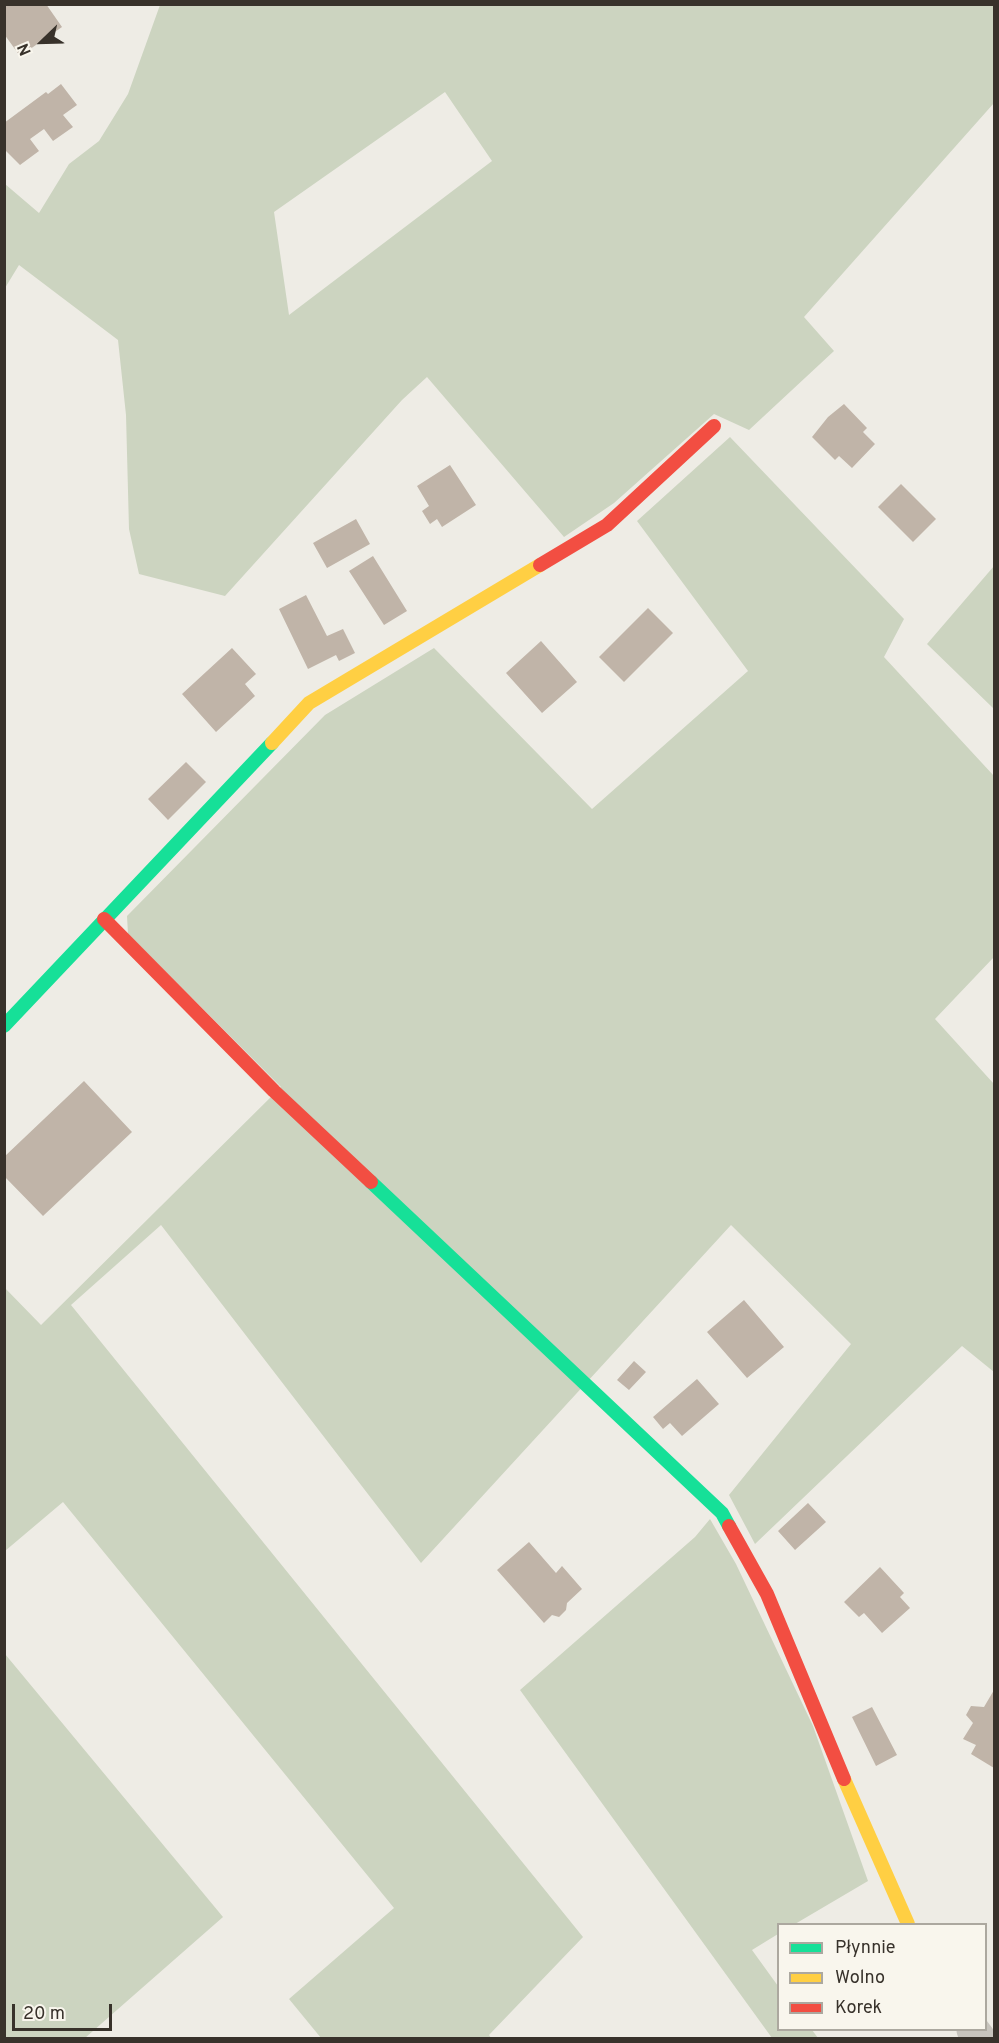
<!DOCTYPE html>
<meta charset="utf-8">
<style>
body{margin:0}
#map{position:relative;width:999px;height:2043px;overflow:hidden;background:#eeece5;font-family:Overpass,sans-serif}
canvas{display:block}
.frame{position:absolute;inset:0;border:6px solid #38322b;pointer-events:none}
.legend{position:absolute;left:777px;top:1923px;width:210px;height:108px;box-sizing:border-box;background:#f9f6ed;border:2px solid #aca89f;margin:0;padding:8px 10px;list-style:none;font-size:18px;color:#38322b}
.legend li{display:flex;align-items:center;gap:12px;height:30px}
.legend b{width:30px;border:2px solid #aca89f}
.north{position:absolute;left:12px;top:12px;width:60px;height:60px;-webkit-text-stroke:4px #f9f6ed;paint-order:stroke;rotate:247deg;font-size:16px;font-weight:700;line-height:24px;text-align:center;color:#38322b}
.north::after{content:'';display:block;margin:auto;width:21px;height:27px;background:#38322b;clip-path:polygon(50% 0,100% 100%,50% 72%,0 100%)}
.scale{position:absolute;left:12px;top:2004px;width:100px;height:27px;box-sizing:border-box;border:3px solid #38322b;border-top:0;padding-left:8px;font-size:18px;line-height:21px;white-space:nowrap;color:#38322b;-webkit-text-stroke:4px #f9f6ed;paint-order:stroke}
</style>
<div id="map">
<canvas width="999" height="2043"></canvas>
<div class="frame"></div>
<ul class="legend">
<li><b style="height:8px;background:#16e098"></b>Płynnie</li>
<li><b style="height:8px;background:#ffcf43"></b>Wolno</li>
<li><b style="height:8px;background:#f24e42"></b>Korek</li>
</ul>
<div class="north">N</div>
<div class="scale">20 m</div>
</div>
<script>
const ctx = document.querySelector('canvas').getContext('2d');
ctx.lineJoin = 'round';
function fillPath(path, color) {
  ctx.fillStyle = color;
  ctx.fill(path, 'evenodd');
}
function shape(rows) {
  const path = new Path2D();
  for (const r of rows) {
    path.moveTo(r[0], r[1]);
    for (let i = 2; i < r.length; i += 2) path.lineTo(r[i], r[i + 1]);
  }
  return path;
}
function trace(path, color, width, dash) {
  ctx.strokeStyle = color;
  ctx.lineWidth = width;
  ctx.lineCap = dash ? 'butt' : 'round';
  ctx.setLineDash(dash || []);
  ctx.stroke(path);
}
const green = shape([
 [160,5,994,5,994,103,804,317,834,351,749,430,714,414,614,503,564,537,427,377,402,400,225,596,139,574,129,529,126,415,118,340,19,265,5,288,5,184,39,213,69,164,99,141,128,94],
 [445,92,492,161,289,315,274,212],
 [730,437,904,619,884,657,994,776,994,957,935,1019,994,1084,994,1372,962,1346,755,1544,729,1495,851,1344,731,1225,421,1563,161,1225,71,1305,583,1937,489,2035,491,2038,321,2038,289,1999,394,1908,63,1502,5,1551,4,1287,41,1325,281,1087,128,934,127,916,325,715,434,648,592,809,748,671,637,521],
 [994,566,994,709,927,644],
 [710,1519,736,1564,813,1726,868,1881,795,1924,778,1924,778,1934,752,1950,778,1986,778,2030,812,2030,818,2038,772,2038,520,1690,695,1537],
 [5,1654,223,1917,85,2038,5,2038]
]);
const building = shape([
 [4,4,46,4,62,27,20,56,4,34],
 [61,84,77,105,63,115,73,127,53,141,44,129,30,139,39,151,20,165,4,149,4,123,46,92,48,94],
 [844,404,867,428,863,432,875,444,852,468,839,456,835,460,812,437,828,417],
 [450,465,476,505,442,527,437,519,430,524,422,511,429,506,417,486],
 [901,484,936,519,913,542,878,507],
 [356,519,370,544,327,568,313,543],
 [373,556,407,611,384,625,349,571],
 [306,595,327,636,343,629,355,653,339,661,336,655,308,669,279,609],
 [648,608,673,633,624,682,599,657],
 [541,641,577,682,542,713,506,673],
 [232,648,256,674,245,684,255,696,216,732,182,694],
 [186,762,206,782,168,820,148,799],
 [84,1081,132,1132,43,1216,4,1176,4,1157],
 [744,1300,784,1347,747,1378,707,1332],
 [634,1361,646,1372,629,1390,617,1380],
 [697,1379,719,1404,682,1436,670,1423,663,1429,653,1417],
 [808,1503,826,1522,795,1550,778,1531],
 [529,1542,556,1573,562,1566,582,1589,567,1603,566,1610,559,1617,552,1615,544,1623,497,1570],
 [880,1567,904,1593,900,1597,910,1608,882,1633,864,1613,859,1617,844,1602],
 [994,1690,994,1768,971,1754,976,1745,963,1739,973,1723,966,1715,971,1706,984,1707],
 [872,1707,897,1755,876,1766,852,1717]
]);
const street = shape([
 [973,2030,979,2038]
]);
const fast = shape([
 [4,1026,272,743],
 [371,1182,722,1513,729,1526]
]);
const slow = shape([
 [272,743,309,703,540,565],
 [844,1779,908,1924]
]);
const jam = shape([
 [540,565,607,525,714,426],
 [104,919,274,1091,371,1182],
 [729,1526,767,1594,844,1779]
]);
fillPath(green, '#ccd4c0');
fillPath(building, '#c0b4a8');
trace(street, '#c7c4bd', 33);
trace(fast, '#16e098', 14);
trace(slow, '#ffcf43', 14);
trace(jam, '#f24e42', 14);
</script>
